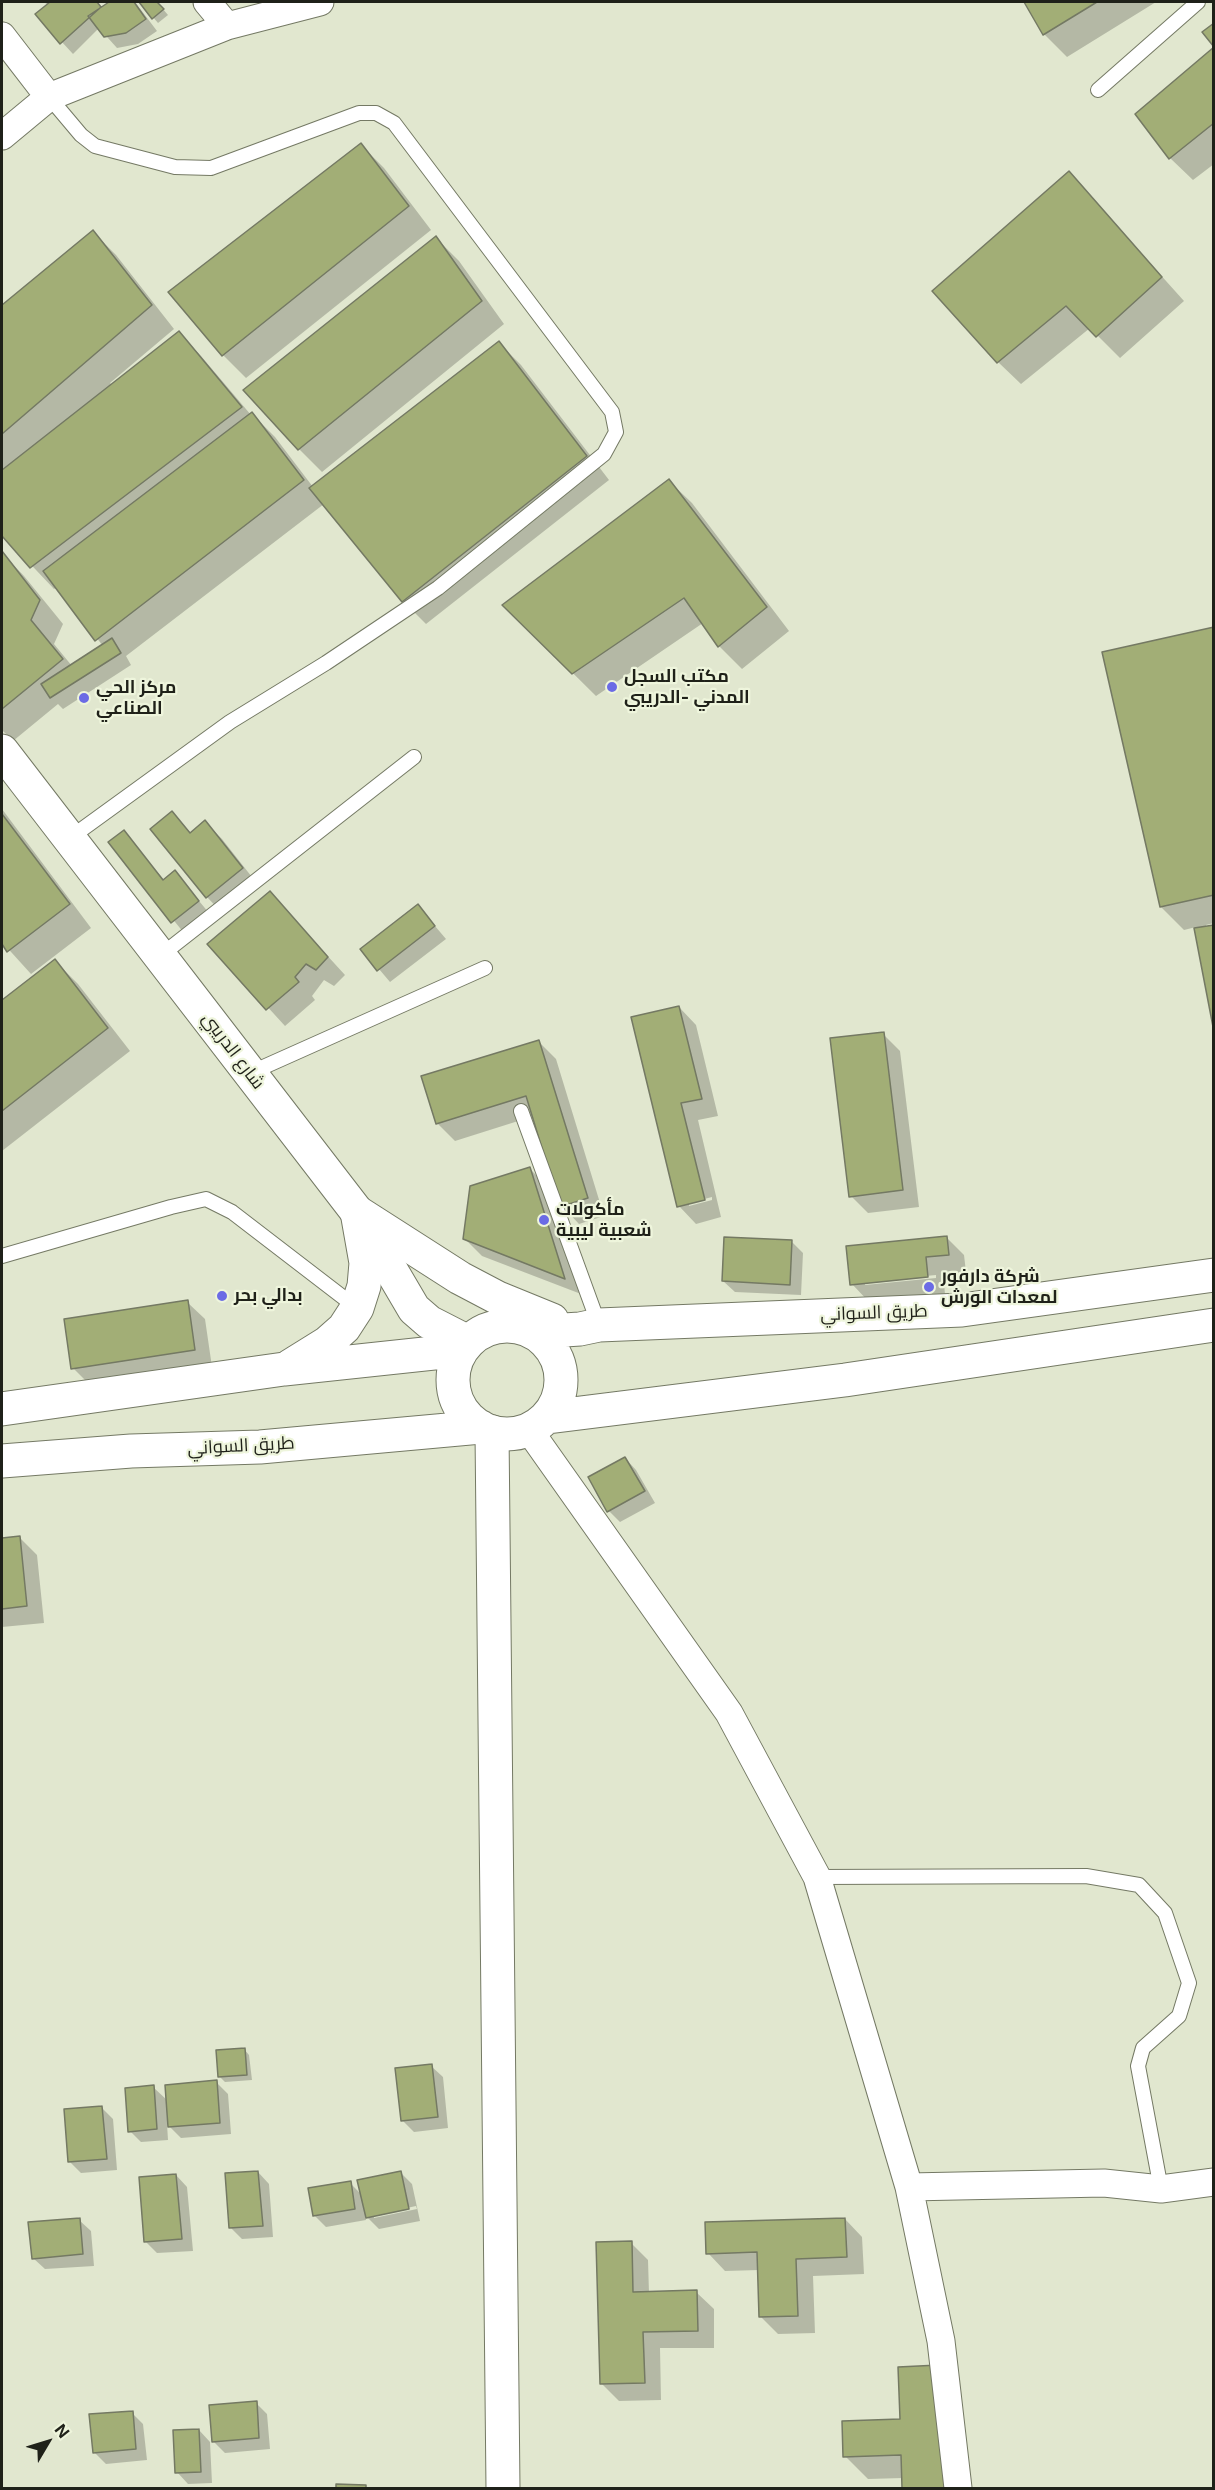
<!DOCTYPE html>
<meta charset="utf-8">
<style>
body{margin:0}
#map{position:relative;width:1215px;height:2490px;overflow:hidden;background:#e1e7cf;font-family:Inter,sans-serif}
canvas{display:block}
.frame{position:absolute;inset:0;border:3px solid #1f2119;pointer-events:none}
.north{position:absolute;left:18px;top:2412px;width:60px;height:60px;-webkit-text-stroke:4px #eef5dc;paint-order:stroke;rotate:52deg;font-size:16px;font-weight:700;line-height:24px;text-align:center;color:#1f2119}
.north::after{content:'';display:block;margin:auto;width:21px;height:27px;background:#1f2119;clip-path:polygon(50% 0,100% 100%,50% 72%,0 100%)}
</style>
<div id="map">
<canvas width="1215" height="2490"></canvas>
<div class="frame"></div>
<div class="north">N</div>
</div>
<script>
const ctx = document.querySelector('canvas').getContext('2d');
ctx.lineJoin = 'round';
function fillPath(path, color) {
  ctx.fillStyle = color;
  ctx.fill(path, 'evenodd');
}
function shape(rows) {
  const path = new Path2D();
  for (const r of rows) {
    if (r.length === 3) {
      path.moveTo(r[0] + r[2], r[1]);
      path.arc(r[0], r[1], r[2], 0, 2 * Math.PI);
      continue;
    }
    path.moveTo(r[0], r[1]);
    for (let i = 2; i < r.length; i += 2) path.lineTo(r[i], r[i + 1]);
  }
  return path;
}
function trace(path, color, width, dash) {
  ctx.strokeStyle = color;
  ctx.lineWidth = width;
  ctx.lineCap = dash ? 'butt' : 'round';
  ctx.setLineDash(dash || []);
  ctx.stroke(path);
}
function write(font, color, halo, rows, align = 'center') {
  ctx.font = font + ' Inter,Cairo,sans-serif';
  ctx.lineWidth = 4.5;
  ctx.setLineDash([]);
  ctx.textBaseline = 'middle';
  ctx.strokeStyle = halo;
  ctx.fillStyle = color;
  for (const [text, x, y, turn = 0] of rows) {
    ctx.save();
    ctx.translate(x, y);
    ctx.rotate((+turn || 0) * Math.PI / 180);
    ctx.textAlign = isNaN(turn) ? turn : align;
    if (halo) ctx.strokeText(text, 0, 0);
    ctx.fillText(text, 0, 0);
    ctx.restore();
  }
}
const shadow = shape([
 [44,2,97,2,102,8,111,2,135,2,157,31,138,44,117,48,99,28,73,54,37,15,48,5],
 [140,2,157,2,168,15,158,23],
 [1026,2,1156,2,1067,57,1044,34],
 [1214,49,1214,164,1193,180,1170,158],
 [361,145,384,168,431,230,246,378,223,355],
 [1069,173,1184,301,1120,358,1090,328,1021,384,998,362],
 [93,232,116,255,174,329,110,383,112,385,179,333,201,356,251,415,252,414,275,437,313,487,499,343,521,365,609,480,426,624,403,601,324,504,126,656,131,665,63,709,58,704,13,741,2,730,2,553,24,576,63,624,54,644,72,666,103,646,57,587,54,589,2,534,2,306],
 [436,238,459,261,504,324,322,472,299,449],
 [669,481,692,503,789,631,742,669,719,646,703,623,596,696,504,605],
 [1214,628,1214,923,1206,925,1214,1024,1196,927,1184,930,1161,907],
 [2,809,91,928,31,974,2,942],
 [172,813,191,833,205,822,222,839,259,886,224,915,207,897,152,830],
 [124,832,165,881,175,872,209,913,184,933,110,842],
 [270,893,345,975,334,986,324,980,312,996,315,1000,285,1026,210,944],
 [418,906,446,939,390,982,362,949],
 [55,961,78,984,130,1051,2,1151,2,1002],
 [679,1007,696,1025,718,1116,698,1120,721,1217,696,1224,679,1206],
 [712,1197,712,1200,689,1206,689,1203],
 [883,1034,900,1051,919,1207,868,1213,851,1196],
 [539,1042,556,1059,604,1216,579,1224,562,1206,534,1116,455,1141,437,1123],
 [530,1169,547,1186,581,1294,482,1256,464,1238],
 [947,1238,964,1255,966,1272,943,1274,945,1294,869,1302,852,1284],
 [936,1275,936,1278,865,1285,865,1282],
 [791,1241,803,1253,801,1295,735,1292,723,1281],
 [187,1302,205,1319,212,1367,90,1385,73,1368],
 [625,1458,636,1470,655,1503,620,1522,609,1511],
 [19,1537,37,1555,44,1623,2,1627,2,1539],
 [244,2049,249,2055,252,2080,225,2082,220,2077],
 [431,2066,443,2077,448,2128,414,2132,402,2120],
 [216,2082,228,2094,231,2134,181,2138,167,2124,168,2140,141,2142,130,2131,153,2087,168,2101],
 [101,2107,113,2119,117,2170,81,2173,70,2162],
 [258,2172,269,2184,273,2237,242,2239,231,2228],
 [400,2172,412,2184,420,2221,379,2229,365,2215,366,2220,326,2227,314,2215,350,2183,362,2195],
 [416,2206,417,2209,374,2218,374,2215],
 [176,2175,187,2187,193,2251,157,2253,146,2242],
 [845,2219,862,2237,864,2274,813,2276,815,2333,778,2334,760,2316,759,2270,725,2271,708,2253],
 [79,2220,91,2231,94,2266,45,2269,33,2258],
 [631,2243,648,2260,649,2293,696,2292,714,2309,714,2348,660,2348,661,2400,619,2401,601,2383],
 [938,2367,961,2390,965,2488,904,2488,903,2478,868,2479,845,2456,902,2420],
 [256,2403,267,2414,270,2449,225,2453,213,2441],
 [132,2413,143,2424,147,2460,106,2464,94,2452],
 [199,2430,210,2442,212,2483,188,2484,177,2472]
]);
const building = shape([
 [50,2,97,2,101,7,60,44,35,14,50,2],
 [109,2,134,2,146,19,126,33,104,37,88,16,109,2],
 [139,2,157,2,164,9,152,19,139,2],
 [1024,2,1097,2,1043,35,1024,2],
 [1214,23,1214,47,1202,32,1214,23],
 [1214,47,1214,123,1169,159,1135,114,1214,47],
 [361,143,409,206,222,356,168,292,361,143],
 [1069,171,1162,277,1096,337,1066,306,997,363,932,291,1069,171],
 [93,230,152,305,2,434,2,305,93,230],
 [436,236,482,301,298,450,243,390,436,236],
 [179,331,242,407,30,568,2,536,2,470,179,331],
 [499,341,587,456,402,602,309,488,499,341],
 [252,412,304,480,95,641,43,571,252,412],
 [669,479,767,607,718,647,684,598,572,674,502,605,669,479],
 [2,551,40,600,31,620,63,659,2,709,2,551],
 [1214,627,1214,895,1160,907,1102,652,1214,627],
 [112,638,121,653,50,698,41,684,112,638],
 [172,811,190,833,205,820,243,868,206,898,150,829,172,811],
 [2,814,70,904,7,952,2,944,2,814],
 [124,830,163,880,175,870,199,901,171,923,108,842,124,830],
 [270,891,328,957,316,970,306,964,295,977,299,982,266,1010,207,944,270,891],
 [418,904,435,926,377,971,360,949,418,904],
 [1214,925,1214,1032,1194,928,1214,925],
 [55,959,108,1028,2,1111,2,1000,55,959],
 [679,1006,702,1099,681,1103,705,1200,677,1207,631,1017,679,1006],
 [884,1032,903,1190,849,1197,830,1038,884,1032],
 [539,1040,588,1198,560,1207,526,1096,436,1124,421,1076,539,1040],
 [530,1167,565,1279,463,1239,470,1186,530,1167],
 [947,1236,949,1255,926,1257,928,1277,850,1285,846,1246,947,1236],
 [724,1237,792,1240,790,1285,722,1281,724,1237],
 [188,1300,195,1350,71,1369,64,1319,188,1300],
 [625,1457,645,1491,607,1512,588,1477,625,1457],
 [20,1536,27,1606,2,1609,2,1538,20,1536],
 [245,2048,247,2075,218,2077,216,2050,245,2048],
 [432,2064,438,2117,401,2121,395,2068,432,2064],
 [217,2080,220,2123,168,2127,165,2085,217,2080],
 [154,2085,157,2129,128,2132,125,2088,154,2085],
 [102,2106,107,2159,68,2162,64,2109,102,2106],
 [258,2171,263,2226,229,2228,225,2173,258,2171],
 [401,2171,409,2209,366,2218,357,2180,401,2171],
 [176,2174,182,2239,144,2242,139,2177,176,2174],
 [351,2181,355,2209,313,2216,308,2188,351,2181],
 [80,2218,83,2254,32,2259,28,2222,80,2218],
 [845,2218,847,2257,796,2259,798,2316,759,2317,757,2252,706,2254,705,2222,845,2218],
 [632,2241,633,2292,697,2290,698,2331,643,2332,645,2383,600,2384,596,2242,632,2241],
 [939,2365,944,2488,902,2488,901,2455,843,2457,842,2421,900,2419,898,2367,939,2365],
 [257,2401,259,2438,212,2442,209,2405,257,2401],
 [133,2411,136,2449,93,2453,89,2414,133,2411],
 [199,2429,201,2472,175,2473,173,2430,199,2429],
 [336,2484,366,2485,366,2488,336,2488,336,2484]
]);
const lane = shape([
 [1098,90,1198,2],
 [49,97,81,135,95,146,175,167,211,168,359,113,376,113,394,123,612,412,616,432,604,454,438,588,326,663,230,722,70,838],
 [160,956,414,757],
 [250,1073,485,968],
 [521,1111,599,1325],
 [2,1256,171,1207,206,1199,232,1212,357,1308],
 [817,1877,1086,1876,1139,1885,1165,1913,1189,1983,1179,2016,1143,2048,1138,2066,1161,2189]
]);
const street = shape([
 [207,2,227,26],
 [2,36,49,97,227,26,320,2],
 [2,136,49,97],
 [529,1430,729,1713,817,1877,909,2187,941,2341,958,2488],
 [909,2187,1104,2183,1161,2189,1214,2182]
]);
const secondary = shape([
 [2,751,357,1212,414,1309,429,1322,468,1342],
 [492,1432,503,2488]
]);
const highway = shape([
 [357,1212,460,1278,498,1298,552,1320],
 [507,1380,54],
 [533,1332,580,1329,599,1325,962,1310,1214,1275],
 [290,1366,327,1343,344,1328,357,1308,364,1286,366,1263,357,1212],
 [2,1409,284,1369,462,1350],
 [548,1417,845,1380,1214,1325],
 [2,1461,131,1451,260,1447,481,1427]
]);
const markers = [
 [612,687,6,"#6b6be5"],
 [84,698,6,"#6b6be5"],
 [544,1220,6,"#6b6be5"],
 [929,1287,6,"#6b6be5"],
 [222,1296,6,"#6b6be5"]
];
const poiNames = [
 ["مكتب السجل",624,677],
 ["المدني -الدريبي",624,698],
 ["مركز الحي",96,688],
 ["الصناعي",96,709],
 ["مأكولات",556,1210],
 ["شعبية ليبية",556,1231],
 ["شركة دارفور",941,1277],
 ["لمعدات الورش",941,1298],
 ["بدالي بحر",234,1296]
];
const streetNames = [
 ["شارع الدريبي",233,1051,53],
 ["طريق السواني",874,1313,-2],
 ["طريق السواني",241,1446,-3]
];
fillPath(shadow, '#0003');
fillPath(building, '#a2ae76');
trace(building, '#747963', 1.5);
trace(lane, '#747964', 16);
trace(street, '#747964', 29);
trace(secondary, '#747964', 35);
trace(highway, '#747964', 35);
trace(lane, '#fff', 14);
trace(street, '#fff', 27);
trace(secondary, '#fff', 33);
trace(highway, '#fff', 33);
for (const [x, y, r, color] of markers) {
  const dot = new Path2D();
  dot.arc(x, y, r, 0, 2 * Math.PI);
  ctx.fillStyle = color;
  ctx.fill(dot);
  trace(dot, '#eef5dc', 2);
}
write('bold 18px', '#1f2119', '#eef5dc', poiNames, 'left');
write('18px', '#1f2119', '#eef5dc', streetNames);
</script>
